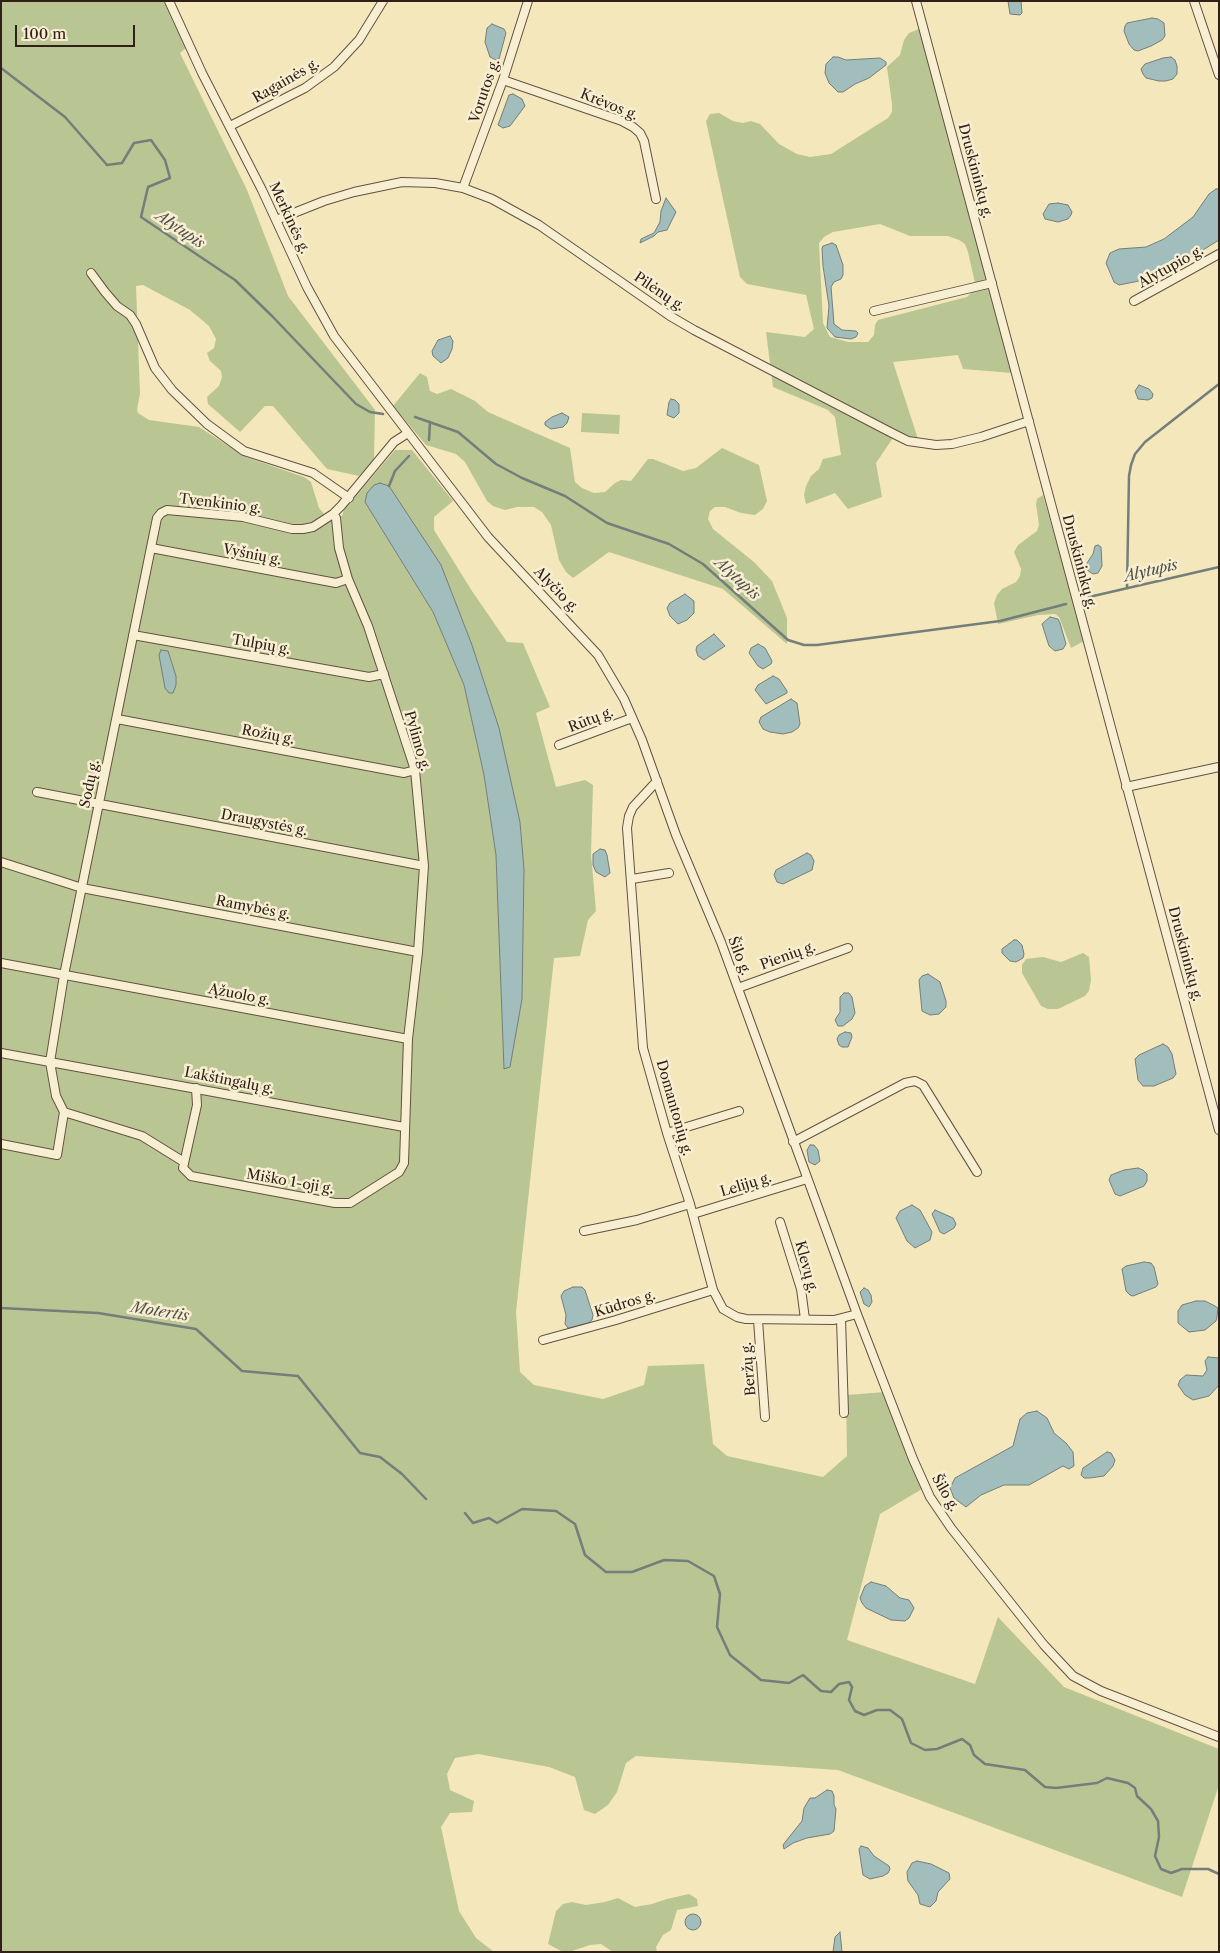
<!DOCTYPE html>
<meta charset="utf-8">
<style>
body{margin:0}
#map{position:relative;width:1220px;height:1953px;overflow:hidden;background:#f4e7bc;font-family:"Libre Caslon Text",serif}
canvas{display:block}
.frame{position:absolute;inset:0;border:2px solid #312017;pointer-events:none}
.scale{position:absolute;left:15px;top:25px;width:120px;height:22px;box-sizing:border-box;border:2px solid #312017;border-top:0;padding-left:6px;font-size:15px;line-height:18px;white-space:nowrap;color:#312017;-webkit-text-stroke:4px #f8efd3;paint-order:stroke}
</style>
<div id="map">
<canvas width="1220" height="1953"></canvas>
<div class="frame"></div>
<div class="scale">100 m</div>
</div>
<script>
const ctx = document.querySelector('canvas').getContext('2d');
ctx.lineJoin = 'round';
function fillPath(path, color) {
  ctx.fillStyle = color;
  ctx.fill(path, 'evenodd');
}
function shape(rows) {
  const path = new Path2D();
  for (const r of rows) {
    if (r.length === 3) {
      path.moveTo(r[0] + r[2], r[1]);
      path.arc(r[0], r[1], r[2], 0, 2 * Math.PI);
      continue;
    }
    path.moveTo(r[0], r[1]);
    for (let i = 2; i < r.length; i += 2) path.lineTo(r[i], r[i + 1]);
  }
  return path;
}
function trace(path, color, width, dash) {
  ctx.strokeStyle = color;
  ctx.lineWidth = width;
  ctx.lineCap = dash ? 'butt' : 'round';
  ctx.setLineDash(dash || []);
  ctx.stroke(path);
}
function write(font, color, halo, rows, align = 'center') {
  ctx.font = font + ' "Libre Caslon Text",serif';
  ctx.lineWidth = 5;
  ctx.setLineDash([]);
  ctx.textBaseline = 'middle';
  ctx.strokeStyle = halo;
  ctx.fillStyle = color;
  for (const [text, x, y, turn = 0] of rows) {
    ctx.save();
    ctx.translate(x, y);
    ctx.rotate((+turn || 0) * Math.PI / 180);
    ctx.textAlign = isNaN(turn) ? turn : align;
    if (halo) ctx.strokeText(text, 0, 0);
    ctx.fillText(text, 0, 0);
    ctx.restore();
  }
}
const green = shape([
 [1,1,164,1,186,48,180,53,247,190,288,296,375,410,374,459,359,476,327,469,273,406,265,406,240,432,208,404,207,397,219,386,222,377,221,371,210,361,207,353,214,348,216,339,209,326,190,310,143,285,136,286,140,394,137,409,138,413,149,420,199,427,246,457,304,477,311,482,319,508,325,515,342,516,344,510,395,450,412,450,453,501,434,517,434,530,472,591,507,642,523,643,550,707,536,713,556,787,585,780,593,785,591,854,596,911,588,920,580,956,554,958,516,1312,520,1372,534,1385,603,1399,644,1385,648,1366,704,1364,713,1444,727,1456,823,1477,847,1456,846,1395,885,1392,922,1489,880,1514,847,1640,975,1684,998,1617,1064,1687,1219,1749,1219,1785,1182,1897,838,1770,636,1756,626,1763,617,1792,608,1805,595,1814,584,1810,575,1777,549,1767,478,1754,455,1758,447,1774,450,1790,474,1801,472,1812,450,1813,441,1827,459,1911,476,1938,494,1952,1,1952],
 [365,502,472,645,520,822,524,869,522,999,504,1068,496,855,484,775,464,685,433,612],
 [919,29,1012,373,963,369,958,355,893,362,918,439,897,432,876,463,882,497,848,509,835,493,806,504,804,495,806,486,811,476,819,469,823,459,841,455,835,417,828,410,773,387,766,332,805,337,814,329,806,295,747,284,740,277,706,121,710,114,719,113,733,121,743,123,751,121,760,124,779,144,797,154,810,157,831,154,888,118,892,112,892,104,887,67,900,55,904,40,909,33],
 [880,224,910,236,948,236,959,240,965,244,968,252,975,283,971,293,967,297,878,320,875,325,874,335,868,342,848,342,830,337,823,323,819,243,824,237,833,232],
 [420,373,427,377,430,391,437,394,451,389,475,401,488,412,570,448,575,482,582,488,594,493,605,492,615,483,621,480,631,481,648,459,653,459,683,471,696,468,722,448,759,465,767,501,763,509,755,515,741,513,725,507,715,507,710,511,708,519,713,529,754,562,772,581,787,618,787,644,723,589,609,552,573,578,566,572,559,560,551,525,542,512,534,507,517,507,505,510,493,506,487,501,465,462,456,454,426,445,393,406],
 [582,413,620,415,619,434,581,432],
 [1043,495,1084,641,1071,648,1059,617,1055,614,1038,615,998,624,994,603,997,595,1002,589,1016,582,1020,576,1021,569,1014,552,1018,545,1037,531,1039,525,1036,504,1037,499],
 [1083,953,1089,957,1091,980,1089,991,1085,996,1058,1009,1048,1009,1041,1006,1022,973,1022,965,1026,959,1043,957,1061,962],
 [689,1894,697,1899,698,1906,677,1910,671,1930,663,1935,656,1947,657,1952,613,1952,601,1944,590,1945,569,1952,563,1952,548,1944,556,1911,563,1904,572,1902,586,1905,605,1902,618,1898,635,1907,652,1904,667,1899]
]);
const water = shape([
 [1008,1,1021,1,1022,13,1020,15,1010,14,1008,1],
 [1152,18,1158,19,1164,23,1165,36,1162,40,1151,46,1138,51,1134,50,1129,44,1124,31,1125,26,1127,23,1152,18],
 [492,24,504,29,506,33,499,59,496,60,490,57,485,42,487,28,492,24],
 [833,57,838,57,846,60,880,58,886,62,886,65,869,78,855,84,843,92,838,92,829,83,825,73,826,64,833,57],
 [1171,57,1175,60,1177,66,1177,74,1173,79,1166,81,1159,81,1146,78,1143,74,1141,69,1145,64,1163,58,1171,57],
 [513,94,522,99,525,106,510,126,503,128,498,125,509,95,513,94],
 [1216,189,1219,189,1219,240,1166,273,1146,276,1144,280,1119,285,1114,282,1106,263,1110,253,1119,249,1146,247,1164,239,1193,217,1209,194,1216,189],
 [666,198,676,212,667,230,658,232,654,236,640,243,641,239,654,233,660,222,661,211,666,198],
 [1058,203,1068,205,1072,212,1071,215,1068,219,1058,222,1045,219,1043,214,1049,204,1058,203],
 [832,243,836,245,843,265,843,275,841,279,834,282,831,287,834,324,842,330,856,331,858,333,856,337,851,339,835,337,827,328,829,306,823,266,822,249,823,246,832,243],
 [450,336,453,341,452,349,448,358,441,363,433,356,432,351,438,340,450,336],
 [1139,385,1149,389,1153,394,1152,398,1148,400,1138,399,1135,391,1139,385],
 [671,399,675,400,679,404,679,413,674,418,667,415,669,402,671,399],
 [562,413,569,417,567,423,563,427,551,429,545,425,545,422,552,417,562,413],
 [380,483,389,486,441,565,472,645,499,728,520,822,524,869,522,999,510,1067,504,1069,496,855,484,775,464,685,433,612,365,502,367,493,374,485,380,483],
 [1098,545,1101,547,1102,566,1098,573,1093,574,1087,570,1087,563,1093,554,1095,546,1098,545],
 [685,594,694,601,694,613,687,620,678,624,670,616,667,608,670,603,685,594],
 [1050,617,1058,619,1060,623,1066,644,1063,649,1055,651,1049,646,1042,624,1050,617],
 [714,634,725,646,704,660,698,656,696,650,697,646,714,634],
 [758,644,765,648,772,661,771,664,763,669,758,666,749,653,751,648,758,644],
 [161,650,168,651,176,676,176,685,173,693,169,693,165,688,159,655,161,650],
 [773,676,779,679,787,691,787,693,766,704,755,690,758,685,773,676],
 [791,699,797,703,800,724,798,728,792,732,783,734,770,732,763,729,759,722,761,717,791,699],
 [600,849,605,850,607,855,610,873,605,877,596,872,593,865,593,854,600,849],
 [807,853,811,855,814,861,812,870,783,884,777,882,774,875,776,870,807,853],
 [1014,940,1017,940,1022,945,1024,954,1023,958,1016,962,1010,961,1002,953,1002,949,1014,940],
 [928,974,940,982,946,1001,946,1007,939,1014,930,1015,922,1011,919,980,922,976,928,974],
 [844,993,849,993,852,997,855,1013,852,1019,843,1026,838,1026,835,1020,840,1012,840,997,844,993],
 [845,1032,851,1033,852,1037,848,1047,842,1047,839,1045,837,1039,839,1035,845,1032],
 [1163,1044,1168,1047,1172,1054,1176,1074,1173,1078,1154,1086,1143,1086,1138,1080,1135,1059,1139,1055,1163,1044],
 [810,1145,814,1145,818,1150,820,1161,815,1165,809,1162,807,1150,810,1145],
 [1138,1168,1143,1170,1147,1174,1147,1181,1144,1186,1120,1196,1115,1194,1109,1180,1111,1175,1124,1170,1138,1168],
 [912,1205,920,1210,932,1232,930,1240,915,1248,907,1241,896,1218,900,1211,912,1205],
 [935,1210,953,1218,956,1224,954,1228,944,1234,940,1232,932,1214,935,1210],
 [1144,1262,1151,1263,1154,1267,1158,1284,1156,1287,1133,1296,1130,1295,1126,1291,1122,1269,1126,1266,1144,1262],
 [573,1287,582,1287,585,1290,593,1315,592,1320,588,1323,568,1328,565,1324,566,1315,561,1296,564,1291,573,1287],
 [864,1288,868,1290,871,1295,872,1302,869,1307,864,1304,860,1292,864,1288],
 [1196,1301,1205,1301,1215,1306,1218,1308,1217,1317,1216,1321,1205,1330,1189,1332,1178,1323,1178,1311,1182,1305,1196,1301],
 [1208,1357,1219,1358,1219,1385,1209,1396,1193,1400,1185,1395,1178,1385,1180,1380,1186,1375,1203,1376,1207,1370,1205,1361,1208,1357],
 [1037,1411,1047,1418,1054,1433,1066,1443,1073,1452,1074,1466,1069,1469,1063,1466,1029,1485,1004,1485,981,1495,966,1507,954,1498,950,1488,955,1478,1013,1446,1020,1419,1027,1413,1037,1411],
 [1107,1452,1111,1453,1115,1460,1113,1466,1104,1476,1090,1478,1084,1478,1081,1475,1083,1468,1107,1452],
 [871,1582,886,1586,900,1598,909,1600,914,1608,909,1618,905,1621,891,1620,866,1608,862,1603,860,1598,865,1586,871,1582],
 [827,1790,832,1791,834,1796,834,1805,836,1809,834,1831,830,1834,807,1838,793,1843,784,1849,783,1845,786,1841,802,1821,804,1808,810,1798,815,1798,827,1790],
 [861,1846,868,1848,874,1856,889,1866,890,1869,888,1873,883,1876,870,1879,863,1875,859,1849,861,1846],
 [917,1861,931,1864,949,1873,950,1879,938,1892,936,1901,930,1907,920,1904,918,1895,908,1881,907,1872,912,1863,917,1861],
 [693,1922,8],
 [840,1932,842,1952,833,1952,835,1937,840,1932]
]);
const stream = shape([
 [1,68,65,117,107,165,122,163,134,143,151,140,165,160,170,178,148,187,141,217,235,280,272,316,356,404,370,412,383,414],
 [415,417,458,432,496,464,522,478,565,496,607,523,669,544,703,564,788,640,804,645,817,645,1000,621,1066,604],
 [429,440,430,422],
 [389,486,395,471,409,456],
 [1127,588,1129,476,1131,465,1135,454,1145,442,1219,384],
 [1089,597,1219,567],
 [1,1308,98,1313,196,1329,242,1371,298,1376,360,1453,380,1457,402,1474,426,1499],
 [465,1513,473,1523,489,1518,497,1523,522,1509,556,1511,575,1524,585,1555,606,1572,632,1572,664,1560,688,1561,714,1576,720,1594,717,1627,730,1655,761,1680,789,1683,803,1675,821,1691,831,1692,839,1684,849,1682,852,1687,849,1700,855,1711,864,1715,877,1710,890,1710,902,1719,911,1743,925,1750,937,1749,962,1739,970,1745,974,1755,985,1764,1025,1770,1045,1787,1056,1788,1097,1783,1107,1778,1128,1783,1135,1788,1137,1796,1151,1809,1158,1821,1159,1837,1155,1856,1161,1869,1171,1873,1182,1869,1208,1869,1219,1874]
]);
const street = shape([
 [169,1,202,73,262,190,307,287,334,336,488,537,598,655,624,699,642,740,676,835,721,942,857,1314,913,1459,930,1497,951,1528,1044,1645,1073,1676,1101,1691,1219,1737],
 [916,1,1219,1130],
 [1194,1,1219,75],
 [503,80,622,121,633,127,640,133,644,141,656,199],
 [230,126,305,88,334,67,359,40,383,1],
 [463,188,503,80,528,1],
 [276,220,324,201,354,192,402,182,435,183,463,188,492,199,539,225,670,316,694,330,892,433,908,441,936,445,952,444,981,437,1029,421],
 [91,273,105,292,117,306,130,315,136,324,155,368,172,390,207,424,244,451,313,473,349,498],
 [1134,301,1219,254],
 [874,311,992,283],
 [151,548,336,583,348,579],
 [133,635,369,677,384,674],
 [117,719,404,773,415,770],
 [559,745,632,718],
 [657,781,633,807,629,816,627,828,643,1048,667,1133,690,1204,713,1290,723,1309,737,1317,746,1319,834,1320,857,1314],
 [1126,787,1219,767],
 [37,792,424,866],
 [1,862,82,888,418,952],
 [632,879,669,873],
 [1,963,408,1039],
 [738,988,848,948],
 [1,1053,404,1127],
 [196,1088,197,1105,183,1168,191,1176,335,1203,350,1203,399,1172,404,1163,408,1039,418,952,424,866,415,770,368,626,348,579,339,548,336,518,333,514],
 [64,1112,142,1136,184,1162],
 [667,1133,739,1111],
 [793,1142,905,1083,915,1081,923,1085,977,1172],
 [1,1144,57,1155,64,1112,56,1096,50,1062,64,975,157,518,161,513,167,510,243,517,292,529,303,529,313,527,333,514,341,506,394,442,408,433],
 [693,1214,807,1179],
 [780,1222,801,1289,805,1319],
 [584,1231,637,1220,690,1204],
 [841,1319,844,1413],
 [758,1320,765,1417],
 [543,1340,616,1320,713,1290]
]);
const streetNames = [
 ["Ragainės g.",286,81,-30],
 ["Vorutos g.",485,91,-71],
 ["Krėvos g.",609,105,22],
 ["Druskininkų g.",975,171,75],
 ["Merkinės g.",289,218,65],
 ["Alytupio g.",1171,267,-29],
 ["Pilėnų g.",659,292,34],
 ["Tvenkinio g.",220,504,7],
 ["Vyšnių g.",252,555,11],
 ["Druskininkų g.",1079,562,75],
 ["Alyčio g.",556,590,46],
 ["Tulpių g.",261,645,10],
 ["Rūtų g.",591,720,-21],
 ["Rožių g.",268,735,11],
 ["Pylimo g.",417,741,74],
 ["Sodų g.",90,784,-78],
 ["Draugystės g.",264,823,11],
 ["Ramybės g.",253,908,11],
 ["Druskininkų g.",1185,954,75],
 ["Šilo g.",739,956,69],
 ["Pienių g.",788,956,-20],
 ["Ąžuolo g.",239,995,11],
 ["Lakštingalų g.",229,1081,11],
 ["Domantonių g.",674,1108,74],
 ["Miško 1-oji g.",290,1182,10],
 ["Lelijų g.",746,1185,-17],
 ["Klevų g.",806,1267,75],
 ["Kūdros g.",625,1304,-17],
 ["Beržų g.",749,1369,-95],
 ["Šilo g.",945,1493,60]
];
const waterNames = [
 ["Alytupis",180,230,34],
 ["Alytupis",1151,571,-13],
 ["Alytupis",737,579,42],
 ["Motertis",160,1312,9]
];
fillPath(green, '#b9c693');
fillPath(water, '#a1bdbc');
trace(water, '#747e7a', 1);
trace(stream, '#747e7a', 2.5);
trace(street, '#625240', 10);
trace(street, '#f8efd3', 8);
write('14px', '#312017', '#f8efd3', streetNames);
write('italic 15px', '#534f49', '#f8efd3', waterNames);
</script>
